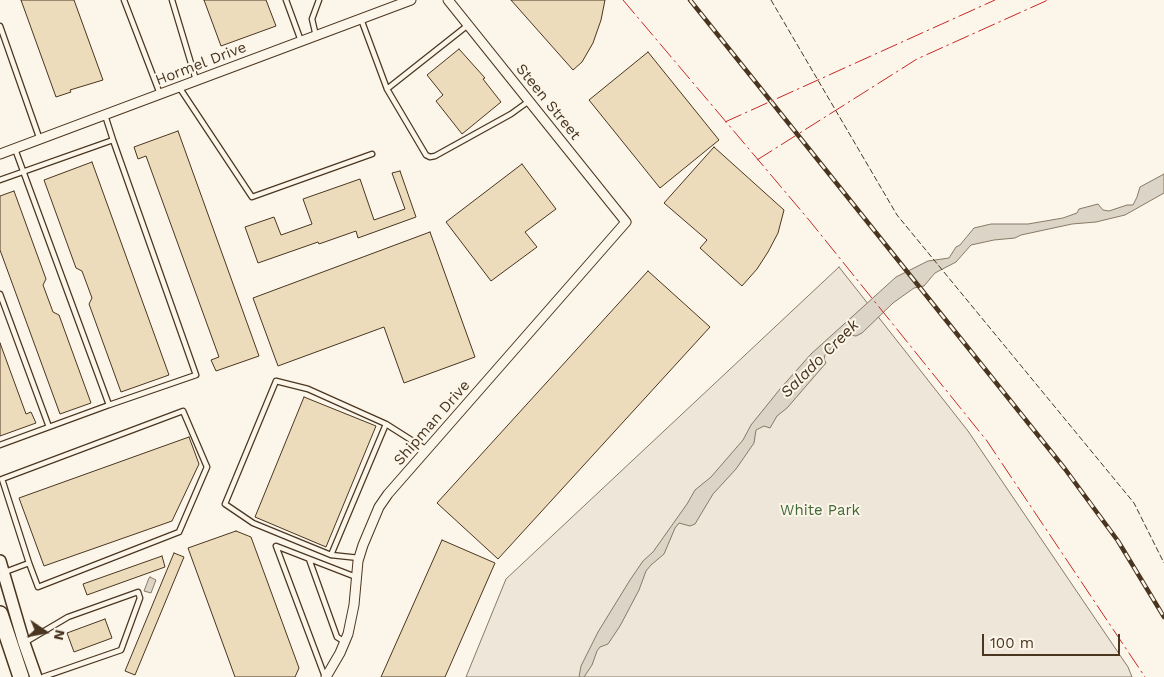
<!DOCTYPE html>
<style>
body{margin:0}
#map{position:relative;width:1164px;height:677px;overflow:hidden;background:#fbf6e9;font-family:"Work Sans",sans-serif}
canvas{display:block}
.north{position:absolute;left:20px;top:607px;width:50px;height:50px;-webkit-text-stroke:4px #fbf6e9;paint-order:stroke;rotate:102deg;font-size:14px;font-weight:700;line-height:20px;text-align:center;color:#4a3520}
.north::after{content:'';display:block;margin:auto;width:18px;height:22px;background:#4a3520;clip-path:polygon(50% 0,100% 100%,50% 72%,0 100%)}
.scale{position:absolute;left:982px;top:634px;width:138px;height:22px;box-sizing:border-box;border:2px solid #4a3520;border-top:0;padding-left:6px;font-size:15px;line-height:18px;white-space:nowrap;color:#4a3520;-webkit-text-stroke:4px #fbf6e9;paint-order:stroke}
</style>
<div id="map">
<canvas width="1164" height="677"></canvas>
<div class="north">N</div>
<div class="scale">100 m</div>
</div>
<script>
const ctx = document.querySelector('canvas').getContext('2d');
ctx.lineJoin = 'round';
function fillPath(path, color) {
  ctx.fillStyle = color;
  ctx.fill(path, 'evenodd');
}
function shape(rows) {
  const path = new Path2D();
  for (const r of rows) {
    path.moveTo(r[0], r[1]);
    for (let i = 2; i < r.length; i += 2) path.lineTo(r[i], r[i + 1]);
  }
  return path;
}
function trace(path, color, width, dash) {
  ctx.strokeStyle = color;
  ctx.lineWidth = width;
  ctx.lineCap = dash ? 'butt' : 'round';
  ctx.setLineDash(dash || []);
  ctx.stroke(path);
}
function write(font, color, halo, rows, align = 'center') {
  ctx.font = font + ' "Work Sans",sans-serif';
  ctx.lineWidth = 4;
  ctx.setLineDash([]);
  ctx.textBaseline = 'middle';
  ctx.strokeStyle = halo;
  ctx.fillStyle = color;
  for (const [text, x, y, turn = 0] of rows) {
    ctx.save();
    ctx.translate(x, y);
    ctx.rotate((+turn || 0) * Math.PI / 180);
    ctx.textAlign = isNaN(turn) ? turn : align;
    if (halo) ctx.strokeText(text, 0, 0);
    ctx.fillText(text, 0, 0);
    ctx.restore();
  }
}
const green = shape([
 [839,267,968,431,1128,667,1132,677,466,677,506,579,839,267]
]);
const water = shape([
 [1164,174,1164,193,1125,215,1096,222,1072,224,1021,235,1015,238,994,240,971,245,956,262,935,273,924,286,914,288,893,303,862,333,856,336,844,334,825,355,824,359,826,363,787,408,777,416,770,428,764,426,756,430,754,443,736,469,713,494,695,524,690,526,679,523,675,528,664,554,651,565,646,571,639,590,620,626,608,644,600,647,597,651,592,665,584,677,579,677,581,666,598,632,630,580,643,561,653,552,687,504,695,490,711,477,743,440,751,425,780,389,811,354,896,277,928,261,949,258,956,247,960,245,974,228,991,224,1028,224,1063,218,1077,213,1079,209,1098,204,1103,210,1109,211,1127,205,1133,205,1137,197,1140,187,1164,174],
 [150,577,156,580,151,593,144,591,149,578,150,577]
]);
const building = shape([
 [21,0,74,0,103,80,70,90,71,92,56,97,21,0],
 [204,0,266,0,276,26,221,46,204,0],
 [511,0,605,0,601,20,593,43,582,62,573,70,511,0],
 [459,49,485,78,483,79,501,102,462,134,436,101,443,95,427,75,459,49],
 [648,52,719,140,660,188,589,100,648,52],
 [178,131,259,356,216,371,211,360,219,357,146,156,138,159,134,147,178,131],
 [714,147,784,210,778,233,768,252,757,269,742,286,700,248,707,240,664,203,714,147],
 [92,162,169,375,121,392,89,304,92,298,82,271,76,268,44,180,92,162],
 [522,164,556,209,525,232,537,247,491,281,446,222,522,164],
 [400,171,416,217,358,238,356,231,319,244,318,242,258,263,245,227,274,217,281,235,312,224,303,199,360,179,374,220,405,209,392,173,400,171],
 [14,191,46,279,43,285,53,312,59,315,91,403,60,414,0,250,0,196,14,191],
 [430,232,475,357,404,383,384,327,278,366,253,298,430,232],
 [648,271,710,327,498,559,437,503,648,271],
 [0,343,26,414,31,412,36,423,0,436,0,343],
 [304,397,376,426,326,547,255,517,304,397],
 [189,437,199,464,172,521,44,566,19,498,189,437],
 [236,531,251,537,299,668,295,677,235,677,188,548,236,531],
 [442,540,495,563,445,677,381,677,442,540],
 [174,553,184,557,135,675,125,671,174,553],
 [162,556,165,567,87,595,83,584,162,556],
 [105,619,112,638,74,652,67,633,105,619]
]);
const service = shape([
 [124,0,160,94],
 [172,0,196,80],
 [286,0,301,41],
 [361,19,387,89,426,155,430,157,435,156,511,114,529,101],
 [0,26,40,140],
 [316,36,312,19,319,0],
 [179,87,252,197,372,154],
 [387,89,468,25],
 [0,180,113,140,105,115],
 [0,294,49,427],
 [109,405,196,375,113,140],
 [0,445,109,405,15,149],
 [331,555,386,424],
 [359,558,331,555,253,523,225,504,276,381,308,389,386,424,427,450],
 [309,559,337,637,345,642],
 [5,572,29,563,38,587,179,532,207,467,183,411,2,479,29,563],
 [24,643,68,617,138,592,140,598,121,650,43,677],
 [325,677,276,546,356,577]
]);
const minor = shape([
 [0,154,411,0],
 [326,677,340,653,348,634,354,605,358,561,363,545,379,507,388,494,626,222,448,0]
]);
const secondary = shape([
 [0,561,24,643,36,677]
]);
const motorway = shape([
 [0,614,21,677]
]);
const rail = shape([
 [690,0,1065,469,1118,541,1164,617]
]);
const fence = shape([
 [771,0,897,215,1134,503,1164,563]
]);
const power = shape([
 [623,0,809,220,987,441,1145,677],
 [725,122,995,0],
 [757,160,917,59,1048,0]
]);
const streetNames = [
 ["Hormel Drive",201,64,-21],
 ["Steen Street",548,102,51],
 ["Shipman Drive",432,423,-49]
];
const parkNames = [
 ["White Park",820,511]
];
const waterNames = [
 ["Salado Creek",820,359,-45]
];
fillPath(green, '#ede6d9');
trace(green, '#887966', 1);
fillPath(water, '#dcd4c6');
trace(water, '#887966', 1);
fillPath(building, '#ecdcbc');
trace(building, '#4a3520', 1);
trace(service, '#4a3520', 7);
trace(minor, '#4a3520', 11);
trace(secondary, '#4a3520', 14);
trace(motorway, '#4a3520', 18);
trace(service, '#fbf6e9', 4.5);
trace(minor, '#fbf6e9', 9);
trace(secondary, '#fbf6e9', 11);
trace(motorway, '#fbf6e9', 15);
trace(rail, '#4a3520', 4.5);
trace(rail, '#fbf6e9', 2.5, [8]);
trace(fence, '#4a3520', 1, [6, 2.5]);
trace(power, '#c62828', 1, [18, 4, 2.5, 4]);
write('15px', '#4a3520', '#fbf6e9', streetNames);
write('15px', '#436837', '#fbf6e9', parkNames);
write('italic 16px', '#4a3520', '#fbf6e9', waterNames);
</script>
